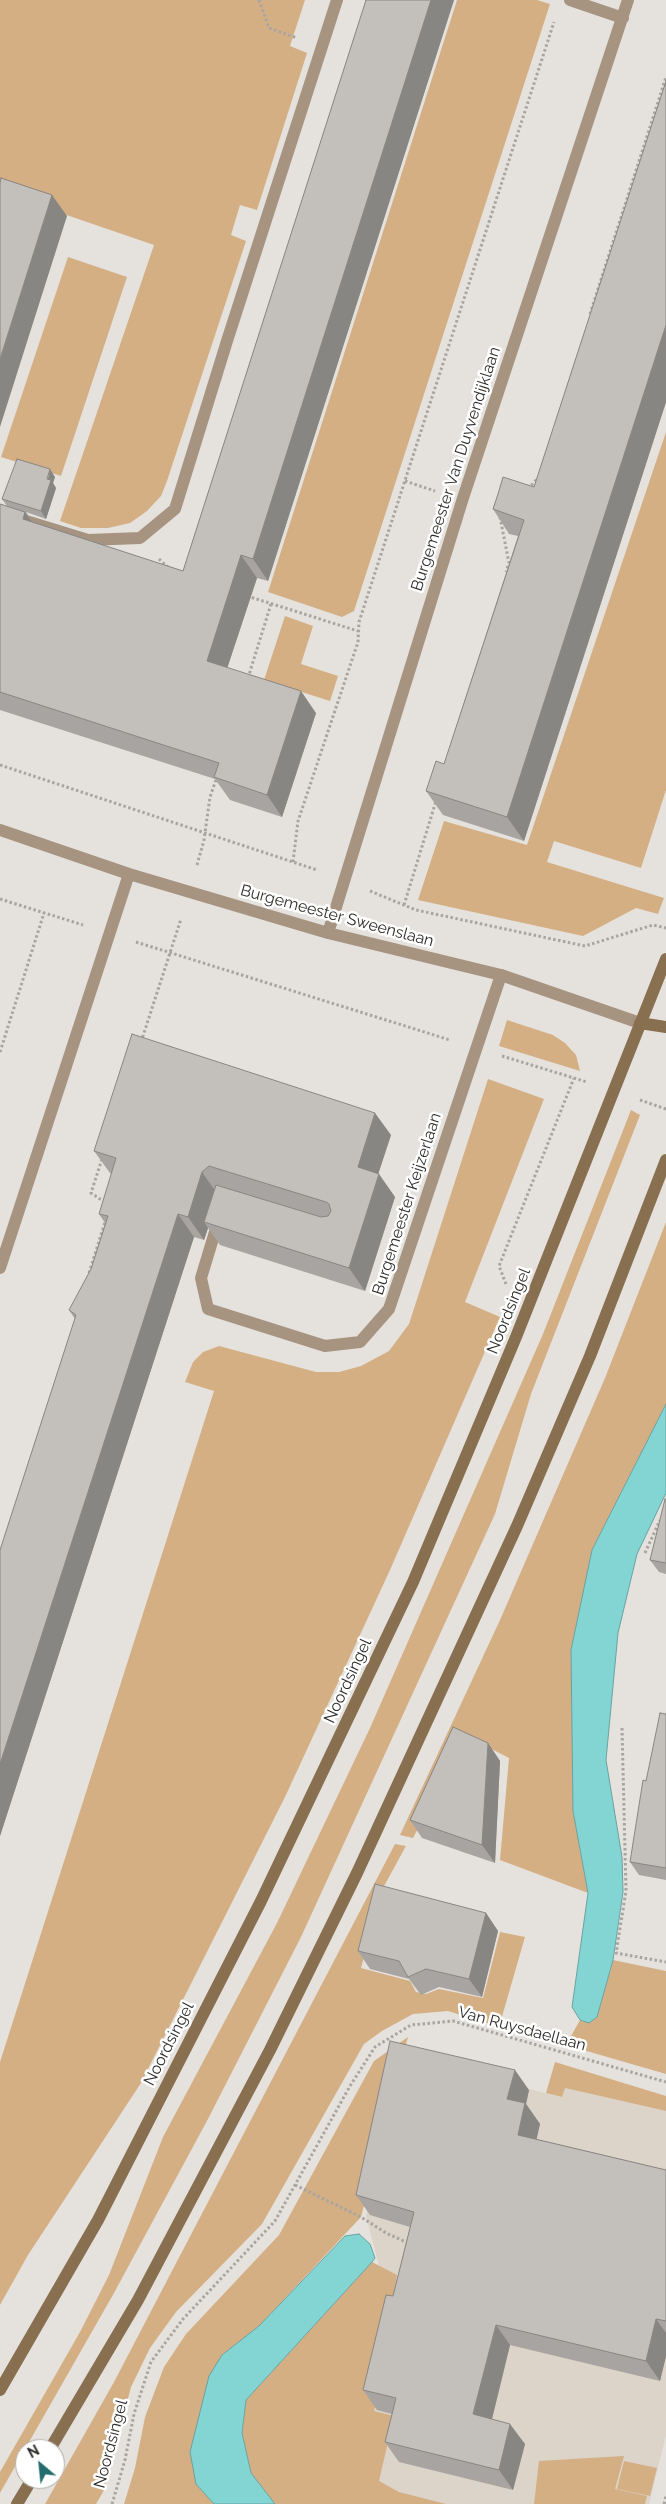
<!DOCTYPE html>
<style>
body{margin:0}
#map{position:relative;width:666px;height:2504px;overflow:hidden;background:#e5e2dd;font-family:Raleway,sans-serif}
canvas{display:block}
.north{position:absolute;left:15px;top:2439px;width:50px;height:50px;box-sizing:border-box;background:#fff;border:1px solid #ababaa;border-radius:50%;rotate:332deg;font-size:14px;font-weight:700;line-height:20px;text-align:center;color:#2d2c2a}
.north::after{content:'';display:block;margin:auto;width:18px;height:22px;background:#226e6d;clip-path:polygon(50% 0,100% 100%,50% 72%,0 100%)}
</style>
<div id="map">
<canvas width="666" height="2504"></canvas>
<div class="north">N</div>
</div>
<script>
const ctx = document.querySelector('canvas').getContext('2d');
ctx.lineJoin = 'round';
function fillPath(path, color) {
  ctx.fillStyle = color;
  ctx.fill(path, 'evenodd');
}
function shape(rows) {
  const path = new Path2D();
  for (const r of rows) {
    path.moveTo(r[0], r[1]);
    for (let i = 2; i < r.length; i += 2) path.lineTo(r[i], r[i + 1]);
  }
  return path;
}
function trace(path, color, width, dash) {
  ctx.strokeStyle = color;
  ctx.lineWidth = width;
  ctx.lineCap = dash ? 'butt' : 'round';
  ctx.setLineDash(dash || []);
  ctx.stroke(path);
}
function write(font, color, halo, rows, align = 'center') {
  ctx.font = font + ' Raleway,sans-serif';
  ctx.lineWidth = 5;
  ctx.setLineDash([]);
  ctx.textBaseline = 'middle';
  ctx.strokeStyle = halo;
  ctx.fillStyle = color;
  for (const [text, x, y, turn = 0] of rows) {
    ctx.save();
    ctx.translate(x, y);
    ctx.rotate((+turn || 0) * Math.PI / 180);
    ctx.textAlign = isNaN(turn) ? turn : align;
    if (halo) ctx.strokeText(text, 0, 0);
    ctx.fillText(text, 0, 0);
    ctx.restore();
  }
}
const built = shape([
 [402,2057,561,2097,565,2088,666,2111,666,2435,649,2504,310,2504,382,2277,366,2216]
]);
const green = shape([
 [0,0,305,0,290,46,307,53,257,210,240,205,231,235,246,241,167,481,161,496,147,511,130,523,108,528,81,528,60,521,154,245,14,197,0,200],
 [457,0,537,0,550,4,354,611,342,617,268,592],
 [68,257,127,277,61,476,1,457],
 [666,432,666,790,641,868,554,841,547,862,664,898,658,914,636,908,583,936,418,900,444,821,527,845],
 [285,616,313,626,301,664,338,676,330,701,264,680],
 [507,1020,553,1035,565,1043,576,1055,580,1071,499,1046],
 [488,1079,544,1099,465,1302,500,1317,390,1570,285,1797,141,2083,28,2255,0,2305,0,2062,214,1391,185,1382,193,1362,203,1352,219,1346,316,1372,339,1372,361,1366,389,1351,409,1324],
 [631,1110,640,1115,531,1394,495,1514,301,1937,208,2119,114,2293,0,2493,0,2472,80,2332,109,2275,163,2137,277,1923,370,1728,543,1334],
 [666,1222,666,1404,592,1550,573,1811,588,1893,500,1860,509,1758,466,1736,413,1838,400,1835,500,1620,605,1378],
 [395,1844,406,1846,383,1888,361,1968,410,1981,416,1992,426,1994,439,1989,483,1998,500,1932,525,1937,499,2027,448,2011,413,2014,382,2031,364,2044,262,2224,176,2312,150,2348,131,2387,103,2492,96,2504,45,2504,114,2382],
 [613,1960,666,1971,666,2074,566,2045,580,2020,589,2023,597,2017],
 [408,2037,361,2217,259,2326,222,2355,196,2484,214,2504,124,2504,135,2468,145,2417,164,2367,186,2334,279,2235,374,2061],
 [555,2062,666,2096,666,2111,565,2088,562,2097,546,2093],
 [372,2262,397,2275,391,2311,397,2316,374,2411,394,2416,379,2481,399,2492,446,2504,275,2504,251,2473,242,2433,246,2400],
 [624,2456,615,2489,647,2496,645,2504,534,2504,539,2461],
 [624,2461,657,2468,650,2496,617,2489]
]);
const water = shape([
 [666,1404,666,1493,637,1554,618,1633,606,1760,622,1857,623,1892,613,1960,597,2017,589,2023,580,2020,572,2007,588,1893,573,1811,571,1650,592,1550,666,1404],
 [359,2234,370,2244,375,2258,372,2262,246,2400,242,2433,251,2473,275,2504,214,2504,196,2484,190,2452,209,2376,222,2355,259,2326,345,2236,359,2234]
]);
const path = shape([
 [259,0,269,28,297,38],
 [590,314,666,77],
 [405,481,435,491],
 [528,489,537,479],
 [500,517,509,563,506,572],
 [159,559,169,568],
 [247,596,358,631],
 [248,678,271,604],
 [0,765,317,870],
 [293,862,298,821,358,642,359,622,554,22],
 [197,865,204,840,210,797,217,777],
 [370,891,416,910,585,946,653,925,666,928],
 [0,899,83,925],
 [404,905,436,801],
 [136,942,450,1040],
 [141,1042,181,919],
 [0,1052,44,913],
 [502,1056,587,1082],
 [640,1100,666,1109],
 [102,1159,91,1193,106,1203],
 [89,1273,106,1219],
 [506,1284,499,1266,574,1078],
 [645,1553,660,1520],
 [622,1728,626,1891,616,1953,666,1962],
 [295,2185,361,2217,386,2233,408,2243],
 [112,2504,125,2460,134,2414,151,2362,183,2319,275,2221,350,2086,375,2047,411,2025,453,2021,666,2082],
 [664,2504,666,2496]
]);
const lane = shape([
 [218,1222,201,1278,208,1309,325,1346,360,1342,389,1309,501,975]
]);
const street = shape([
 [570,0,623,18],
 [0,513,88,540,140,538,175,509,227,341,337,0],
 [0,830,129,874,328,933,501,975,640,1023],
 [328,933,463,498,628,0],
 [0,1268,129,874]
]);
const secondary = shape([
 [640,1023,666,1027],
 [0,2390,98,2220,261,1901,413,1582,516,1337,666,959],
 [50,2449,138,2300,270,2050,357,1873,517,1526,590,1356,666,1160],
 [17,2504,32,2479]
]);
const wall = shape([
 [366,0,454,0,268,581,257,578,227,668,316,713,282,817,230,800,215,779,0,710,0,504,7,506,2,499,55,477,53,483,56,488,46,519,26,512,33,523,183,571],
 [666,81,666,402,524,841,443,815,426,791,444,764,518,536,509,534,493,509,534,487],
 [391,1135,378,1174,395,1197,365,1291,220,1245,208,1228,204,1240,194,1237,0,1836,0,1550,75,1319,69,1310,91,1269,105,1223,99,1214,112,1174,110,1173,94,1151],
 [666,1499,666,1574,659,1572,650,1560],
 [666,1714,666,1880,639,1875,630,1862,646,1781],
 [488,1743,500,1761,495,1863,422,1838,410,1820],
 [486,1913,498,1931,482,1997,439,1987,421,1995,409,1979,370,1969,358,1951],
 [529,2090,526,2104,540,2124,536,2139,666,2170,666,2356,660,2381,510,2345,492,2419,525,2444,513,2490,399,2462,385,2442,392,2414,377,2410,363,2390,393,2296,410,2227,370,2215,356,2195]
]);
const shadedWall = shape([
 [431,0,454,0,268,581,253,559],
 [52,195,67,216,0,427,0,359],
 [666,325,666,402,524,841,507,817],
 [50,469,55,477,53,483,56,488,46,519,41,511],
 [25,512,41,534,23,519],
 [241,555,257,578,222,684,207,661],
 [301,691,316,713,282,817,267,795],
 [375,1113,391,1135,373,1190,358,1167],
 [202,1172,218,1195,204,1222,208,1228,204,1240,188,1217],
 [379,1174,395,1197,365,1291,349,1268],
 [178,1214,194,1237,0,1836,0,1764],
 [488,1743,500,1761,495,1863,482,1845],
 [486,1913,498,1931,482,1997,469,1979],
 [515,2070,529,2090,526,2104,540,2124,533,2155,518,2135,507,2099],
 [656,2319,666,2333,666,2356,660,2381,646,2361],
 [496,2325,510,2345,488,2435,473,2414],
 [510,2424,525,2444,513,2490,499,2470]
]);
const building = shape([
 [366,0,431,0,253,559,241,555,207,661,301,691,267,795,214,777,219,763,0,692,0,504,25,512,23,519,183,571,366,0],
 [666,81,666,325,507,817,426,791,436,761,444,764,524,520,493,509,498,494,503,477,534,487,666,81],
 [1,178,52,195,0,359,0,183,1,178],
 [17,459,50,469,47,479,51,480,41,511,2,499,17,459],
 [132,1034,375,1113,358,1167,379,1174,349,1268,204,1222,216,1185,321,1217,328,1216,331,1211,329,1204,326,1202,209,1166,202,1172,188,1217,178,1214,0,1764,0,1550,76,1315,69,1310,91,1269,108,1216,99,1214,116,1158,94,1151,132,1034],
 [665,1499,666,1499,666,1563,650,1560,665,1499],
 [660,1713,666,1714,666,1868,630,1862,643,1780,646,1781,660,1713],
 [453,1727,488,1743,482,1845,410,1820,453,1727],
 [375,1884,486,1913,469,1979,426,1969,408,1977,399,1961,358,1951,375,1884],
 [390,2041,515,2070,507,2099,525,2103,518,2135,666,2170,666,2321,656,2319,646,2361,496,2325,473,2414,510,2424,499,2470,385,2442,396,2398,363,2390,386,2295,393,2296,414,2212,356,2195,390,2041]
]);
const streetNames = [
 ["Burgemeester Van Duyvendijklaan",456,469,-72],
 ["Burgemeester Sweenslaan",337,916,15],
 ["Burgemeester Keijzerlaan",407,1204,-72],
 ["Noordsingel",509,1311,-68],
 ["Noordsingel",348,1681,-65],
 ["Van Ruysdaellaan",522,2029,15],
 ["Noordsingel",169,2044,-63],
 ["Noordsingel",111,2444,-75]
];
fillPath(built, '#dcd3c9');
fillPath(green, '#d4af84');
fillPath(water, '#83d5d4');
trace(water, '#69a2a1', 1);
trace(path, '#a7a5a1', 3, [2.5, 2.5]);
trace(lane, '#a69480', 12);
trace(street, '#a69480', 12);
trace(secondary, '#886f50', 12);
fillPath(wall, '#a8a4a1');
fillPath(shadedWall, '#888683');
fillPath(building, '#c3bfbb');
trace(building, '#888683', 1);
write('16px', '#2d2c2a', '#fff', streetNames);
</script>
